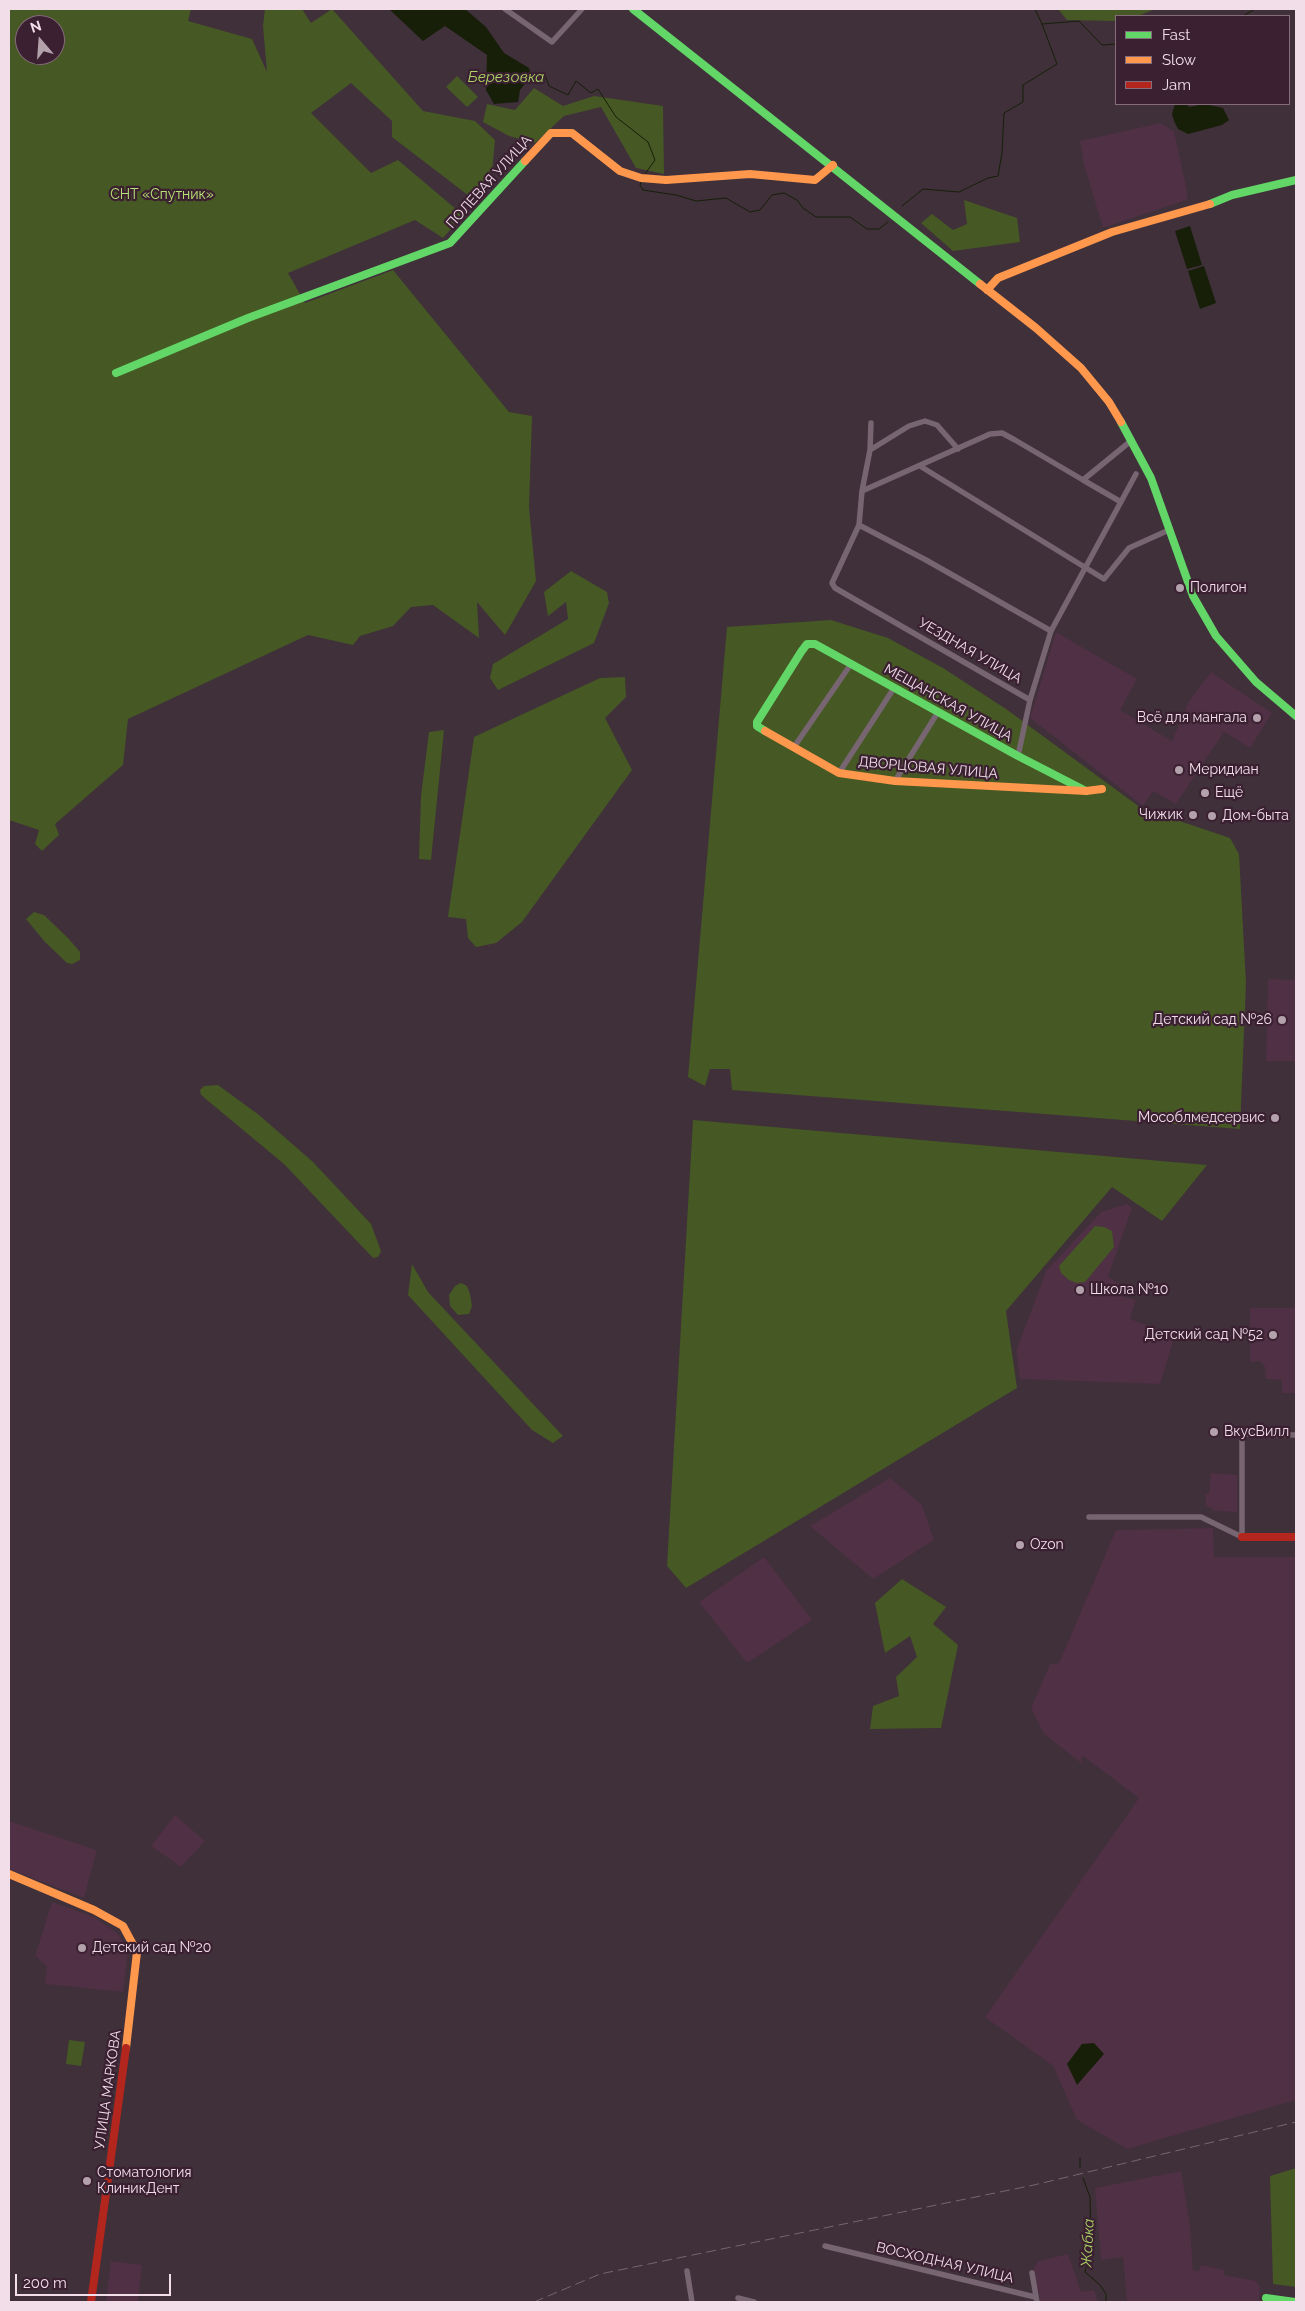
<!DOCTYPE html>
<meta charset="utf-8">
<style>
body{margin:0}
#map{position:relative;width:1305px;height:2311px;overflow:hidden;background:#3f303a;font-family:Raleway,sans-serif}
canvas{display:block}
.frame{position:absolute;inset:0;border:10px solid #f1dee9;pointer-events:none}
.legend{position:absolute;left:1115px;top:15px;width:175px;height:90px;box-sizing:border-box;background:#3b2031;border:1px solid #846c7b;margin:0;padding:6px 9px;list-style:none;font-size:15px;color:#f1dee9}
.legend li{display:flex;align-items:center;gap:10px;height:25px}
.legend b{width:25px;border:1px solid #846c7b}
.north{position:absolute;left:15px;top:15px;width:50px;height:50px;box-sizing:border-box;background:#3b2031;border:1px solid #846c7b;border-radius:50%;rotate:342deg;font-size:14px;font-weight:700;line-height:20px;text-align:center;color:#f1dee9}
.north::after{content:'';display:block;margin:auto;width:18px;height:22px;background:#b3a1ac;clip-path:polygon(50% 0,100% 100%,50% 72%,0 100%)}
.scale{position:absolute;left:15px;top:2274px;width:156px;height:22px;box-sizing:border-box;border:2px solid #f1dee9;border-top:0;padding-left:6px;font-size:15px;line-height:18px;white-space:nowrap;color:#f1dee9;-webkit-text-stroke:4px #3b2031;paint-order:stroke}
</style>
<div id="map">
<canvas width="1305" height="2311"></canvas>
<div class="frame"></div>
<ul class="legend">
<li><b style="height:6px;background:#63d668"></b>Fast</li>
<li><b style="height:6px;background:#ff974d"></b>Slow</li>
<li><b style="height:6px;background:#b3261e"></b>Jam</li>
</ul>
<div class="north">N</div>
<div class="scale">200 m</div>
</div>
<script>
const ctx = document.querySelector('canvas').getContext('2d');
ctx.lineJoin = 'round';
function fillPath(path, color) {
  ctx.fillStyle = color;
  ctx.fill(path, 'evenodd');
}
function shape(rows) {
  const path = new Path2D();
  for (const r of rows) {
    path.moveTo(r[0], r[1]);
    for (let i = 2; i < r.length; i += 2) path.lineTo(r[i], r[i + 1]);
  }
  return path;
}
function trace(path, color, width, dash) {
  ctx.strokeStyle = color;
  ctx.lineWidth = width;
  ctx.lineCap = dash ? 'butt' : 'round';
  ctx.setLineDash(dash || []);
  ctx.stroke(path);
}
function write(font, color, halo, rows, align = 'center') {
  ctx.font = font + ' Raleway,sans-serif';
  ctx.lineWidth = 4.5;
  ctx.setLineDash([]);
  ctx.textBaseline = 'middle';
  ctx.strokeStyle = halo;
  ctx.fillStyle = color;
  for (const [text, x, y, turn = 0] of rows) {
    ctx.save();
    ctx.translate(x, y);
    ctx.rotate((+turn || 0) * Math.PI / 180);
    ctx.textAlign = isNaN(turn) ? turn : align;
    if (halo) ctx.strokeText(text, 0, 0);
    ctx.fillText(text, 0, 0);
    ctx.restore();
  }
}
const built = shape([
 [1160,123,1174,131,1188,196,1186,200,1103,228,1084,165,1080,141],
 [1056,632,1137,679,1120,710,1172,741,1189,701,1211,672,1272,713,1250,748,1224,732,1176,804,1153,791,1143,806,1030,718],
 [1268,979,1296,980,1296,1061,1266,1061],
 [1127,1204,1132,1208,1108,1277,1121,1285,1118,1295,1136,1300,1130,1319,1175,1335,1160,1384,1020,1379,1016,1352,1046,1271,1101,1212],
 [1250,1308,1296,1308,1296,1393,1282,1393,1282,1380,1266,1379,1265,1367,1260,1361,1250,1362],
 [1211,1473,1237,1475,1237,1512,1215,1511,1206,1505,1205,1494,1209,1494],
 [890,1478,922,1505,934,1540,873,1579,810,1526],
 [1213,1528,1214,1557,1296,1557,1296,2100,1127,2149,1077,2120,1053,2066,985,2017,1139,1798,1083,1756,1081,1763,1044,1734,1031,1708,1050,1664,1059,1663,1116,1530],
 [764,1557,812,1620,747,1663,699,1602],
 [175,1815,205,1841,181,1867,151,1846],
 [9,1821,97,1850,84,1898,9,1869],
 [52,1902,94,1917,117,1933,124,1943,128,1953,123,1992,45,1984,47,1966,35,1956],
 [1181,2171,1190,2225,1193,2270,1199,2271,1201,2265,1224,2270,1224,2275,1256,2281,1260,2286,1259,2302,1127,2302,1123,2257,1101,2260,1095,2188],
 [1068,2254,1081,2292,1094,2290,1098,2302,1041,2302,1033,2270,1038,2261],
 [111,2261,142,2265,138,2302,106,2301]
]);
const green = shape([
 [9,9,191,9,188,21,252,39,267,72,263,26,265,9,302,9,311,23,332,9,423,111,475,121,495,140,492,172,469,196,392,137,392,121,351,83,311,113,371,173,398,160,463,215,443,238,415,220,288,273,305,303,393,270,509,412,532,416,529,507,536,581,505,635,477,602,479,638,433,605,411,607,393,626,360,636,353,645,308,635,128,719,123,765,55,824,59,835,42,851,35,844,39,830,9,820],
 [25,25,55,25,55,55,25,55],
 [1058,9,1155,9,1138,16,1116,16,1116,21,1067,20],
 [457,76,478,97,467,107,446,87],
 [534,88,563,106,594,96,663,106,664,174,636,168,601,107,564,116,535,143,509,136,483,122,487,104,515,110],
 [964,200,1017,218,1020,242,953,251,921,223,932,214,953,230,967,224],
 [571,571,607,592,609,603,594,643,498,690,490,678,493,664,568,619,566,602,548,616,544,592],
 [831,620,888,638,943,668,1006,709,1141,808,1230,838,1239,854,1246,983,1240,1129,732,1090,730,1069,710,1069,705,1086,688,1077,727,627],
 [625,677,626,697,605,718,632,770,522,922,496,943,476,947,468,938,466,919,448,917,474,737,600,678],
 [444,730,431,860,419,859,421,796,429,732],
 [34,912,44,915,68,938,80,952,80,960,72,964,67,963,45,942,26,919],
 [218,1085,259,1115,313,1162,371,1224,381,1251,378,1257,373,1258,284,1164,201,1095,200,1090,204,1086],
 [693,1120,1207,1165,1162,1221,1112,1187,1006,1311,1017,1388,686,1588,667,1566],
 [1095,1226,1104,1227,1112,1231,1114,1247,1085,1282,1077,1283,1069,1280,1061,1273,1059,1266],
 [412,1264,428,1292,563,1436,553,1443,532,1430,408,1295],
 [461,1283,467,1286,470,1294,472,1306,469,1314,458,1315,450,1306,449,1295,455,1286],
 [902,1579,946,1607,933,1624,958,1645,941,1728,870,1729,873,1706,899,1696,896,1677,917,1657,910,1636,885,1653,875,1603],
 [69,2040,85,2042,81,2066,66,2064],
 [1296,2168,1296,2287,1273,2284,1270,2176]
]);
const water = shape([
 [389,9,465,9,486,27,504,53,529,68,531,76,520,90,518,102,494,104,486,90,487,55,445,26,423,41],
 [1175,104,1185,104,1190,107,1204,104,1223,108,1229,120,1222,125,1188,134,1178,129,1174,121,1172,114],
 [1190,226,1202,265,1187,269,1175,231],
 [1204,266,1216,303,1200,309,1188,271],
 [1094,2043,1104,2054,1077,2085,1067,2064,1082,2044]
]);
const stream = shape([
 [1243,16,1255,9],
 [1042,24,1079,21,1102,45,1116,44],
 [531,76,545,75,549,86,568,95,576,81,591,93,598,89,616,117,648,142,655,160,645,174],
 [641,182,640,185,643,190,676,195,696,201,726,198,750,212,760,210,772,195,784,193,797,200,803,208,816,217,850,217,867,229,879,229,888,222],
 [902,206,923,189,959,192,988,178,998,176,1002,153,1004,113,1023,102,1023,85,1057,64,1042,24,1035,9],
 [1080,2167,1080,2158],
 [1083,2178,1090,2197,1091,2249,1085,2272,1100,2285,1106,2294,1106,2302]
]);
const street = shape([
 [505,9,552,42,582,9],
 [871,423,870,450,862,491,859,525,832,583,835,588,1030,700,1051,631,1136,474],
 [870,450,909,426,925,421,937,425,958,449],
 [920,466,1104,579,1129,548,1169,530],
 [1083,480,1121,502],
 [862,491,990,434,1002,433,1015,440,1083,480,1132,440],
 [859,525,926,560,1051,631],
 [794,747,851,664],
 [1018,756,1030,700],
 [839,773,894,688],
 [895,781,938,712],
 [1089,1517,1201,1517,1242,1537,1242,1434,1296,1435],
 [825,2246,1035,2297],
 [687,2271,692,2302],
 [1032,2273,1037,2302],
 [738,2298,754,2302]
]);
const fast = shape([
 [633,9,980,284],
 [1210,204,1232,195,1296,180],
 [116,373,248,318,450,243,525,161],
 [1121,422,1151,478,1193,596,1216,636,1256,682,1296,716],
 [765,731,757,726,757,722,801,652,807,644,815,644,1018,756,1086,791],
 [1266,2298,1295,2302]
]);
const slow = shape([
 [525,161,551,133,572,133,620,171,641,178,666,180,750,174,815,180,833,165],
 [980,284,1036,328,1081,368,1109,402,1121,422],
 [987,290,998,278,1112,232,1210,204],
 [765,731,839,773,895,781,1086,791,1102,789],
 [9,1874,94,1910,123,1926,137,1952,126,2048]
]);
const jam = shape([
 [1242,1537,1296,1537],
 [91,2302,126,2048]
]);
const rail = shape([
 [534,2302,600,2274,1034,2185,1296,2122]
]);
const markers = [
 [1180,588,5,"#b3a1ac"],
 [1257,718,5,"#b3a1ac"],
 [1179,770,5,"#b3a1ac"],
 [1205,793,5,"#b3a1ac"],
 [1193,815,5,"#b3a1ac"],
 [1212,816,5,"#b3a1ac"],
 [1282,1020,5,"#b3a1ac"],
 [1275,1118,5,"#b3a1ac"],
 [1080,1290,5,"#b3a1ac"],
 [1273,1335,5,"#b3a1ac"],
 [1214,1432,5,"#b3a1ac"],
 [1020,1545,5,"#b3a1ac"],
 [82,1948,5,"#b3a1ac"],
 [87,2181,5,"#b3a1ac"]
];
const streetNames = [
 ["ПОЛЕВАЯ УЛИЦА",489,182,-48],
 ["УЕЗДНАЯ УЛИЦА",970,651,30],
 ["МЕЩАНСКАЯ УЛИЦА",948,703,29],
 ["ДВОРЦОВАЯ УЛИЦА",928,768,5],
 ["УЛИЦА МАРКОВА",108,2090,-82],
 ["ВОСХОДНАЯ УЛИЦА",945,2263,13]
];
const parkNames = [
 ["СНТ «Спутник»",162,195]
];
const poiNames = [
 ["Полигон",1190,588],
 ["Всё для мангала",1247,718,"right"],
 ["Меридиан",1189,770],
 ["Ещё",1215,793],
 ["Чижик",1183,815,"right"],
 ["Дом-быта",1222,816],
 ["Детский сад №26",1272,1020,"right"],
 ["Мособлмедсервис",1265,1118,"right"],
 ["Школа №10",1090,1290],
 ["Детский сад №52",1263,1335,"right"],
 ["ВкусВилл",1224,1432],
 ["Ozon",1030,1545],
 ["Детский сад №20",92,1948],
 ["Стоматология",97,2173],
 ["КлиникДент",97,2189]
];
const waterNames = [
 ["Березовка",506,77],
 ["Жабка",1088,2243,-87]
];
fillPath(built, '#4f3044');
fillPath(green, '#465824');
fillPath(water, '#171f08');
trace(stream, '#171f08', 1);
trace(street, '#776671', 5.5);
trace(fast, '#63d668', 8);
trace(slow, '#ff974d', 8);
trace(jam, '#b3261e', 8);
trace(rail, '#756770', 1, [10, 5]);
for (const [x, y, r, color] of markers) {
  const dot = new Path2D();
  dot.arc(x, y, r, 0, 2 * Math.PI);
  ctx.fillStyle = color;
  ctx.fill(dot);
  trace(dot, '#3b2031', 2);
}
write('14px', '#f1dee9', '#3b2031', streetNames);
write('14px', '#b9e574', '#3b2031', parkNames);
write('14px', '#f1dee9', '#3b2031', poiNames, 'left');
write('italic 15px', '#aad564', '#3b2031', waterNames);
</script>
